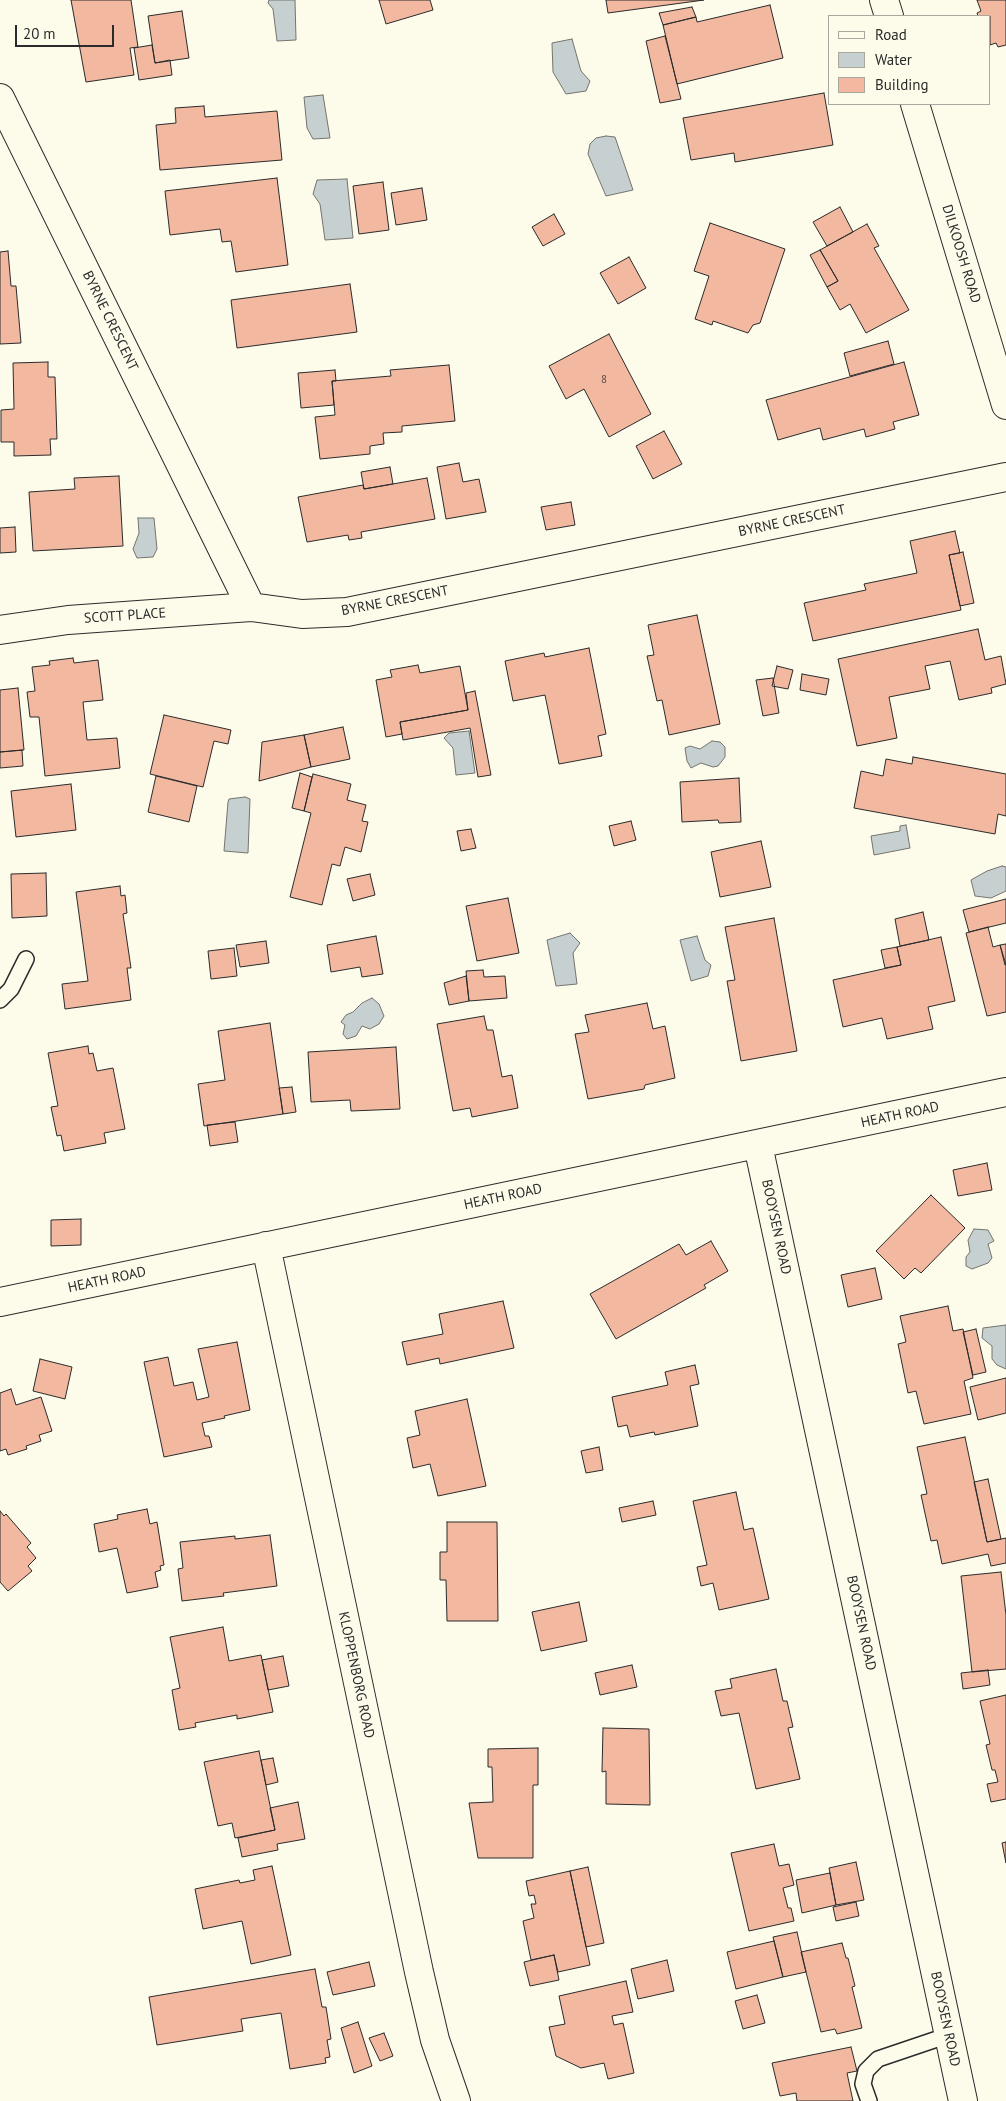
<!DOCTYPE html>
<style>
body{margin:0}
#map{position:relative;width:1006px;height:2101px;overflow:hidden;background:#fdfbea;font-family:"PT Sans",sans-serif}
canvas{display:block}
.legend{position:absolute;left:828px;top:15px;width:162px;height:90px;box-sizing:border-box;background:#fdfbea;border:1px solid #a9a89e;margin:0;padding:6px 9px;list-style:none;font-size:15px;color:#2b2b2b}
.legend li{display:flex;align-items:center;gap:10px;height:25px}
.legend b{width:25px;border:1px solid #a9a89e}
.scale{position:absolute;left:15px;top:25px;width:99px;height:22px;box-sizing:border-box;border:2px solid #2b2b2b;border-top:0;padding-left:6px;font-size:15px;line-height:18px;white-space:nowrap;color:#2b2b2b;-webkit-text-stroke:4px #fdfbea;paint-order:stroke}
</style>
<div id="map">
<canvas width="1006" height="2101"></canvas>
<ul class="legend">
<li><b style="height:6px;background:#fdfbea"></b>Road</li>
<li><b style="height:14px;background:#c7d0d0"></b>Water</li>
<li><b style="height:14px;background:#f2b8a0"></b>Building</li>
</ul>
<div class="scale">20 m</div>
</div>
<script>
const ctx = document.querySelector('canvas').getContext('2d');
ctx.lineJoin = 'round';
function fillPath(path, color) {
  ctx.fillStyle = color;
  ctx.fill(path, 'evenodd');
}
function shape(rows) {
  const path = new Path2D();
  for (const r of rows) {
    path.moveTo(r[0], r[1]);
    for (let i = 2; i < r.length; i += 2) path.lineTo(r[i], r[i + 1]);
  }
  return path;
}
function trace(path, color, width, dash) {
  ctx.strokeStyle = color;
  ctx.lineWidth = width;
  ctx.lineCap = dash ? 'butt' : 'round';
  ctx.setLineDash(dash || []);
  ctx.stroke(path);
}
function write(font, color, halo, rows, align = 'center') {
  ctx.font = font + ' "PT Sans",sans-serif';
  ctx.lineWidth = 4;
  ctx.setLineDash([]);
  ctx.textBaseline = 'middle';
  ctx.strokeStyle = halo;
  ctx.fillStyle = color;
  for (const [text, x, y, turn = 0] of rows) {
    ctx.save();
    ctx.translate(x, y);
    ctx.rotate((+turn || 0) * Math.PI / 180);
    ctx.textAlign = isNaN(turn) ? turn : align;
    if (halo) ctx.strokeText(text, 0, 0);
    ctx.fillText(text, 0, 0);
    ctx.restore();
  }
}
const water = shape([
 [269,0,295,0,296,40,277,41,273,9,268,3,269,0],
 [572,39,581,71,590,81,586,91,566,94,553,72,552,43,572,39],
 [323,95,330,138,313,139,307,128,304,97,323,95],
 [606,136,615,137,633,190,606,196,588,154,590,144,596,138,606,136],
 [347,179,353,238,325,240,320,204,313,194,317,180,347,179],
 [138,518,154,518,157,549,153,557,137,558,133,549,139,533,138,518],
 [469,731,475,773,456,775,453,748,444,738,449,733,469,731],
 [712,741,720,742,725,747,725,757,718,766,713,767,701,763,691,768,687,761,685,748,690,746,700,749,712,741],
 [245,797,250,799,248,853,224,851,228,802,229,799,245,797],
 [906,825,910,848,874,855,871,836,900,831,900,826,906,825],
 [1002,866,1006,867,1006,891,991,898,975,896,971,880,987,871,1002,866],
 [570,933,580,943,573,953,577,984,556,986,547,940,570,933],
 [697,936,705,960,711,965,708,976,691,981,680,940,697,936],
 [372,998,379,1004,384,1016,379,1024,370,1029,362,1026,356,1036,347,1039,343,1034,345,1025,341,1022,346,1015,353,1012,362,1003,372,998],
 [974,1229,988,1230,994,1241,988,1244,992,1258,988,1263,972,1269,966,1266,966,1257,970,1252,968,1240,974,1229],
 [1006,1325,1006,1369,997,1365,992,1359,992,1346,982,1338,983,1328,1006,1325]
]);
const building = shape([
 [71,0,131,0,138,47,130,48,134,75,86,82,71,0],
 [379,0,430,0,433,10,386,24,379,0],
 [606,0,704,0,608,13,606,0],
 [977,0,1006,0,1006,45,998,47,996,43,990,45,990,16,978,16,977,13,981,11,977,0],
 [770,5,783,58,677,84,663,25,696,17,697,22,770,5],
 [692,7,696,17,663,25,659,13,692,7],
 [182,11,189,58,155,63,148,16,182,11],
 [665,36,681,99,660,103,646,41,665,36],
 [152,45,155,63,170,60,172,75,139,80,134,48,152,45],
 [824,93,833,145,735,162,734,153,691,160,683,118,824,93],
 [204,106,205,117,277,111,282,160,160,170,156,125,176,123,175,108,204,106],
 [277,178,288,265,236,272,231,241,222,242,220,229,170,235,165,191,277,178],
 [383,182,389,230,359,234,353,186,383,182],
 [422,188,427,220,396,225,391,193,422,188],
 [840,207,853,232,827,246,813,222,840,207],
 [554,214,565,234,543,246,532,227,554,214],
 [710,223,785,249,760,323,753,325,748,333,713,321,712,325,695,319,709,276,694,271,710,223],
 [867,224,879,246,874,248,909,310,866,333,850,304,840,310,827,287,838,281,820,250,867,224],
 [820,250,838,281,827,287,810,255,820,250],
 [8,251,11,286,16,286,21,343,0,344,0,252,8,251],
 [629,257,646,288,618,304,600,273,629,257],
 [350,284,357,332,237,348,231,300,350,284],
 [609,334,651,414,609,437,584,389,566,399,549,366,609,334],
 [888,341,894,364,850,376,844,353,888,341],
 [48,362,48,377,55,377,57,439,50,439,51,455,14,456,14,442,1,442,1,410,14,409,13,363,48,362],
 [904,362,919,415,893,422,895,429,866,437,864,429,823,440,820,428,778,440,766,400,904,362],
 [449,365,455,421,402,426,402,432,383,433,384,444,370,446,370,454,320,459,315,417,335,415,332,381,391,376,390,370,449,365],
 [335,370,336,381,332,381,334,405,301,408,298,373,335,370],
 [664,431,682,464,653,479,636,446,664,431],
 [459,463,463,482,479,479,486,512,446,519,437,467,459,463],
 [390,467,393,484,364,489,361,472,390,467],
 [119,476,123,546,33,551,29,492,75,489,74,478,119,476],
 [427,478,435,519,361,532,362,538,349,540,348,535,307,542,298,497,363,485,364,489,427,478],
 [571,502,575,525,546,530,541,507,571,502],
 [15,527,16,552,0,553,0,528,15,527],
 [955,531,960,553,949,555,961,610,813,641,804,603,866,590,864,584,917,573,910,541,955,531],
 [963,552,974,603,960,606,949,555,963,552],
 [697,615,720,724,669,735,662,700,657,701,647,656,654,655,648,625,697,615],
 [978,629,985,660,1001,656,1006,684,991,688,992,693,959,700,950,661,925,666,930,689,889,697,897,738,857,746,838,659,978,629],
 [589,648,606,734,598,736,602,756,559,764,545,695,513,701,505,661,544,653,545,657,589,648],
 [73,658,74,663,98,660,103,700,83,702,87,740,117,738,120,768,45,776,39,717,30,717,27,692,35,691,32,667,50,665,49,661,73,658],
 [418,665,420,673,460,666,468,710,400,722,402,734,386,737,376,680,392,677,390,670,418,665],
 [777,666,793,670,788,689,772,686,777,666],
 [802,674,829,679,826,695,800,690,802,674],
 [773,678,779,713,763,716,756,680,773,678],
 [18,688,24,750,0,752,0,690,18,688],
 [475,691,491,775,478,777,470,728,403,740,400,722,468,710,466,693,475,691],
 [164,715,231,730,228,744,214,741,203,787,150,774,164,715],
 [343,727,350,759,311,767,304,735,343,727],
 [304,735,311,767,259,781,262,742,304,735],
 [22,750,23,766,0,768,0,752,22,750],
 [913,757,1006,774,1006,816,998,814,995,834,854,808,861,771,883,776,886,759,912,764,913,757],
 [300,773,312,777,304,811,292,808,300,773],
 [313,774,351,784,347,800,366,805,362,821,368,822,361,852,345,847,340,866,332,864,322,905,290,897,311,813,304,811,313,774],
 [156,776,197,786,189,822,148,812,156,776],
 [739,778,741,822,719,823,718,820,682,822,680,782,739,778],
 [71,784,76,830,16,837,11,791,71,784],
 [631,821,636,840,614,846,609,826,631,821],
 [471,829,476,848,461,851,457,831,471,829],
 [761,841,771,887,720,897,711,852,761,841],
 [46,873,47,916,12,918,11,874,46,873],
 [370,874,375,895,353,901,347,879,370,874],
 [120,886,121,896,125,895,127,913,123,914,131,968,127,968,131,1000,65,1009,62,984,88,981,76,892,120,886],
 [508,898,519,953,477,961,466,906,508,898],
 [1006,899,1006,923,969,932,963,910,1006,899],
 [923,912,929,940,900,946,895,919,923,912],
 [774,918,797,1051,741,1061,727,981,735,980,725,927,774,918],
 [988,927,993,947,1000,945,1006,965,1006,1012,987,1016,966,933,988,927],
 [376,936,383,974,362,977,360,967,331,972,327,945,376,936],
 [941,937,955,1001,928,1007,933,1029,887,1039,882,1018,843,1027,833,980,901,965,897,947,941,937],
 [266,941,269,963,240,967,236,945,266,941],
 [1006,944,1006,965,1005,965,1000,945,1006,944],
 [897,947,901,965,885,968,881,950,897,947],
 [234,948,237,976,211,979,208,951,234,948],
 [483,970,484,977,505,976,507,998,469,1001,466,971,483,970],
 [466,976,469,1001,449,1005,444,983,466,976],
 [647,1003,653,1029,665,1026,675,1078,645,1085,644,1089,588,1099,575,1034,589,1032,585,1015,647,1003],
 [484,1016,487,1030,493,1030,502,1077,512,1075,518,1108,472,1117,470,1108,453,1111,437,1024,484,1016],
 [270,1023,283,1114,204,1126,198,1084,225,1080,218,1031,270,1023],
 [88,1046,89,1054,93,1053,97,1071,113,1068,125,1129,104,1133,106,1143,64,1151,61,1135,57,1136,51,1107,58,1106,48,1053,88,1046],
 [396,1047,400,1109,351,1111,350,1100,311,1102,308,1052,396,1047],
 [292,1087,296,1112,283,1114,279,1088,292,1087],
 [235,1122,238,1142,210,1146,207,1125,235,1122],
 [987,1163,992,1190,958,1196,953,1170,987,1163],
 [931,1195,965,1228,921,1273,915,1268,904,1279,876,1251,931,1195],
 [81,1219,81,1245,51,1246,51,1220,81,1219],
 [711,1241,728,1271,704,1285,706,1288,616,1339,590,1294,679,1244,686,1255,711,1241],
 [875,1268,882,1299,848,1307,841,1275,875,1268],
 [503,1301,514,1348,440,1364,439,1358,407,1365,402,1342,443,1334,439,1314,503,1301],
 [948,1306,953,1331,963,1329,973,1378,964,1381,971,1414,924,1424,916,1391,908,1393,898,1344,906,1342,900,1316,948,1306],
 [976,1329,986,1372,973,1375,963,1332,976,1329],
 [237,1342,250,1410,224,1416,225,1418,202,1423,205,1436,209,1436,212,1447,164,1457,144,1362,168,1357,174,1386,193,1382,197,1400,209,1397,198,1349,237,1342],
 [40,1359,72,1367,65,1399,33,1391,40,1359],
 [695,1365,699,1384,690,1386,698,1426,655,1435,654,1432,630,1437,627,1425,618,1427,612,1397,668,1385,665,1372,695,1365],
 [1006,1378,1006,1413,978,1420,970,1387,1006,1378],
 [11,1389,16,1405,41,1397,52,1431,39,1435,41,1441,26,1446,27,1449,8,1455,6,1449,0,1451,0,1393,11,1389],
 [467,1399,486,1486,438,1496,430,1464,413,1468,407,1438,420,1435,415,1411,467,1399],
 [965,1437,987,1542,1006,1538,1006,1563,991,1566,988,1554,942,1564,937,1540,931,1541,921,1495,927,1494,917,1447,965,1437],
 [599,1447,603,1470,586,1473,581,1451,599,1447],
 [988,1479,1001,1539,987,1542,974,1482,988,1479],
 [736,1492,744,1530,753,1528,769,1599,719,1610,713,1583,701,1586,697,1567,707,1565,693,1501,736,1492],
 [653,1501,656,1515,622,1522,619,1508,653,1501],
 [147,1509,150,1524,157,1522,164,1565,160,1566,161,1570,155,1572,158,1587,127,1593,117,1548,99,1552,94,1524,118,1519,117,1515,147,1509],
 [0,1511,4,1516,6,1514,31,1543,27,1547,36,1558,28,1566,32,1571,8,1591,0,1582,0,1511],
 [447,1522,497,1522,498,1621,447,1621,446,1580,440,1580,440,1552,447,1552,447,1522],
 [270,1535,277,1586,223,1593,224,1596,182,1601,178,1569,183,1568,180,1542,235,1536,235,1539,270,1535],
 [1001,1572,1006,1615,1006,1669,972,1672,961,1576,1001,1572],
 [579,1602,587,1641,541,1651,532,1612,579,1602],
 [223,1627,229,1661,261,1655,273,1712,237,1719,237,1715,195,1723,196,1727,179,1730,172,1690,180,1688,170,1637,223,1627],
 [283,1656,289,1686,268,1690,262,1660,283,1656],
 [632,1665,637,1687,600,1695,595,1673,632,1665],
 [776,1669,783,1701,787,1701,793,1727,788,1728,800,1779,756,1789,739,1713,721,1716,715,1691,732,1688,730,1679,776,1669],
 [988,1670,990,1685,963,1689,961,1673,988,1670],
 [1006,1695,1006,1799,991,1802,987,1784,998,1782,995,1770,992,1770,986,1745,990,1744,980,1701,1006,1695],
 [603,1728,649,1729,650,1805,606,1804,606,1771,602,1772,603,1728],
 [538,1748,538,1785,533,1785,533,1858,478,1858,469,1803,493,1802,492,1767,488,1767,488,1749,538,1748],
 [259,1751,275,1830,235,1838,232,1823,218,1826,204,1762,259,1751],
 [273,1758,278,1782,266,1785,261,1760,273,1758],
 [298,1802,305,1839,277,1844,278,1850,242,1857,238,1838,275,1830,270,1808,298,1802],
 [1006,1842,1006,1863,1002,1843,1006,1842],
 [774,1844,779,1866,789,1864,794,1885,783,1888,788,1908,791,1908,794,1921,749,1931,731,1853,774,1844],
 [856,1862,864,1900,836,1905,829,1868,856,1862],
 [272,1866,291,1955,251,1964,242,1921,203,1929,195,1889,239,1880,240,1883,255,1880,253,1870,272,1866],
 [588,1867,604,1943,586,1947,570,1871,588,1867],
 [570,1871,590,1965,558,1972,554,1955,531,1960,523,1921,534,1918,531,1904,536,1904,534,1895,529,1896,526,1881,570,1871],
 [830,1873,836,1905,802,1913,796,1880,830,1873],
 [856,1902,859,1916,836,1921,833,1907,856,1902],
 [797,1932,806,1972,783,1977,773,1937,797,1932],
 [774,1941,783,1977,736,1989,727,1952,774,1941],
 [842,1943,846,1958,848,1958,855,1986,852,1987,862,2028,837,2034,835,2029,821,2032,801,1952,842,1943],
 [554,1955,559,1980,530,1986,524,1962,554,1955],
 [667,1960,674,1991,638,1999,631,1969,667,1960],
 [369,1962,375,1986,333,1995,327,1972,369,1962],
 [315,1969,322,2007,326,2007,331,2039,327,2040,330,2057,325,2058,326,2063,290,2069,281,2013,241,2019,243,2031,157,2045,149,1997,315,1969],
 [626,1981,633,2012,612,2016,614,2025,623,2023,634,2073,608,2079,604,2063,581,2068,556,2056,549,2027,565,2024,559,1996,626,1981],
 [757,1995,765,2023,743,2029,735,2001,757,1995],
 [358,2022,372,2066,354,2073,341,2028,358,2022],
 [384,2033,393,2056,380,2061,369,2038,384,2033],
 [851,2047,857,2071,847,2073,853,2101,797,2101,796,2093,780,2096,772,2063,851,2047]
]);
const service = shape([
 [0,1000,11,989,26,959],
 [869,2101,863,2084,866,2071,878,2059,949,2035]
]);
const minor = shape([
 [884,0,889,16],
 [0,98,251,607,302,614,347,612,1006,477],
 [915,104,1006,405],
 [0,630,68,620,251,607],
 [758,1145,963,2101],
 [266,1246,419,1972,435,2040,456,2101],
 [0,1302,1006,1092]
]);
const numberNames = [
 ["8",604,380]
];
const streetNames = [
 ["DILKOOSH ROAD",961,254,73],
 ["BYRNE CRESCENT",110,321,64],
 ["BYRNE CRESCENT",792,521,-12],
 ["BYRNE CRESCENT",395,601,-11],
 ["SCOTT PLACE",125,616,-4],
 ["HEATH ROAD",900,1115,-12],
 ["HEATH ROAD",503,1197,-12],
 ["BOOYSEN ROAD",776,1227,78],
 ["HEATH ROAD",107,1280,-12],
 ["BOOYSEN ROAD",861,1623,78],
 ["KLOPPENBORG ROAD",356,1675,78],
 ["BOOYSEN ROAD",945,2019,78]
];
fillPath(water, '#c7d0d0');
trace(water, '#74746e', 1);
fillPath(building, '#f2b8a0');
trace(building, '#2b2b2b', 1);
trace(service, '#2b2b2b', 18);
trace(minor, '#2b2b2b', 30);
trace(service, '#fdfbea', 15);
trace(minor, '#fdfbea', 28);
write('11px', '#5d4e48', null, numberNames);
write('14px', '#2b2b2b', '#fdfbea', streetNames);
</script>
